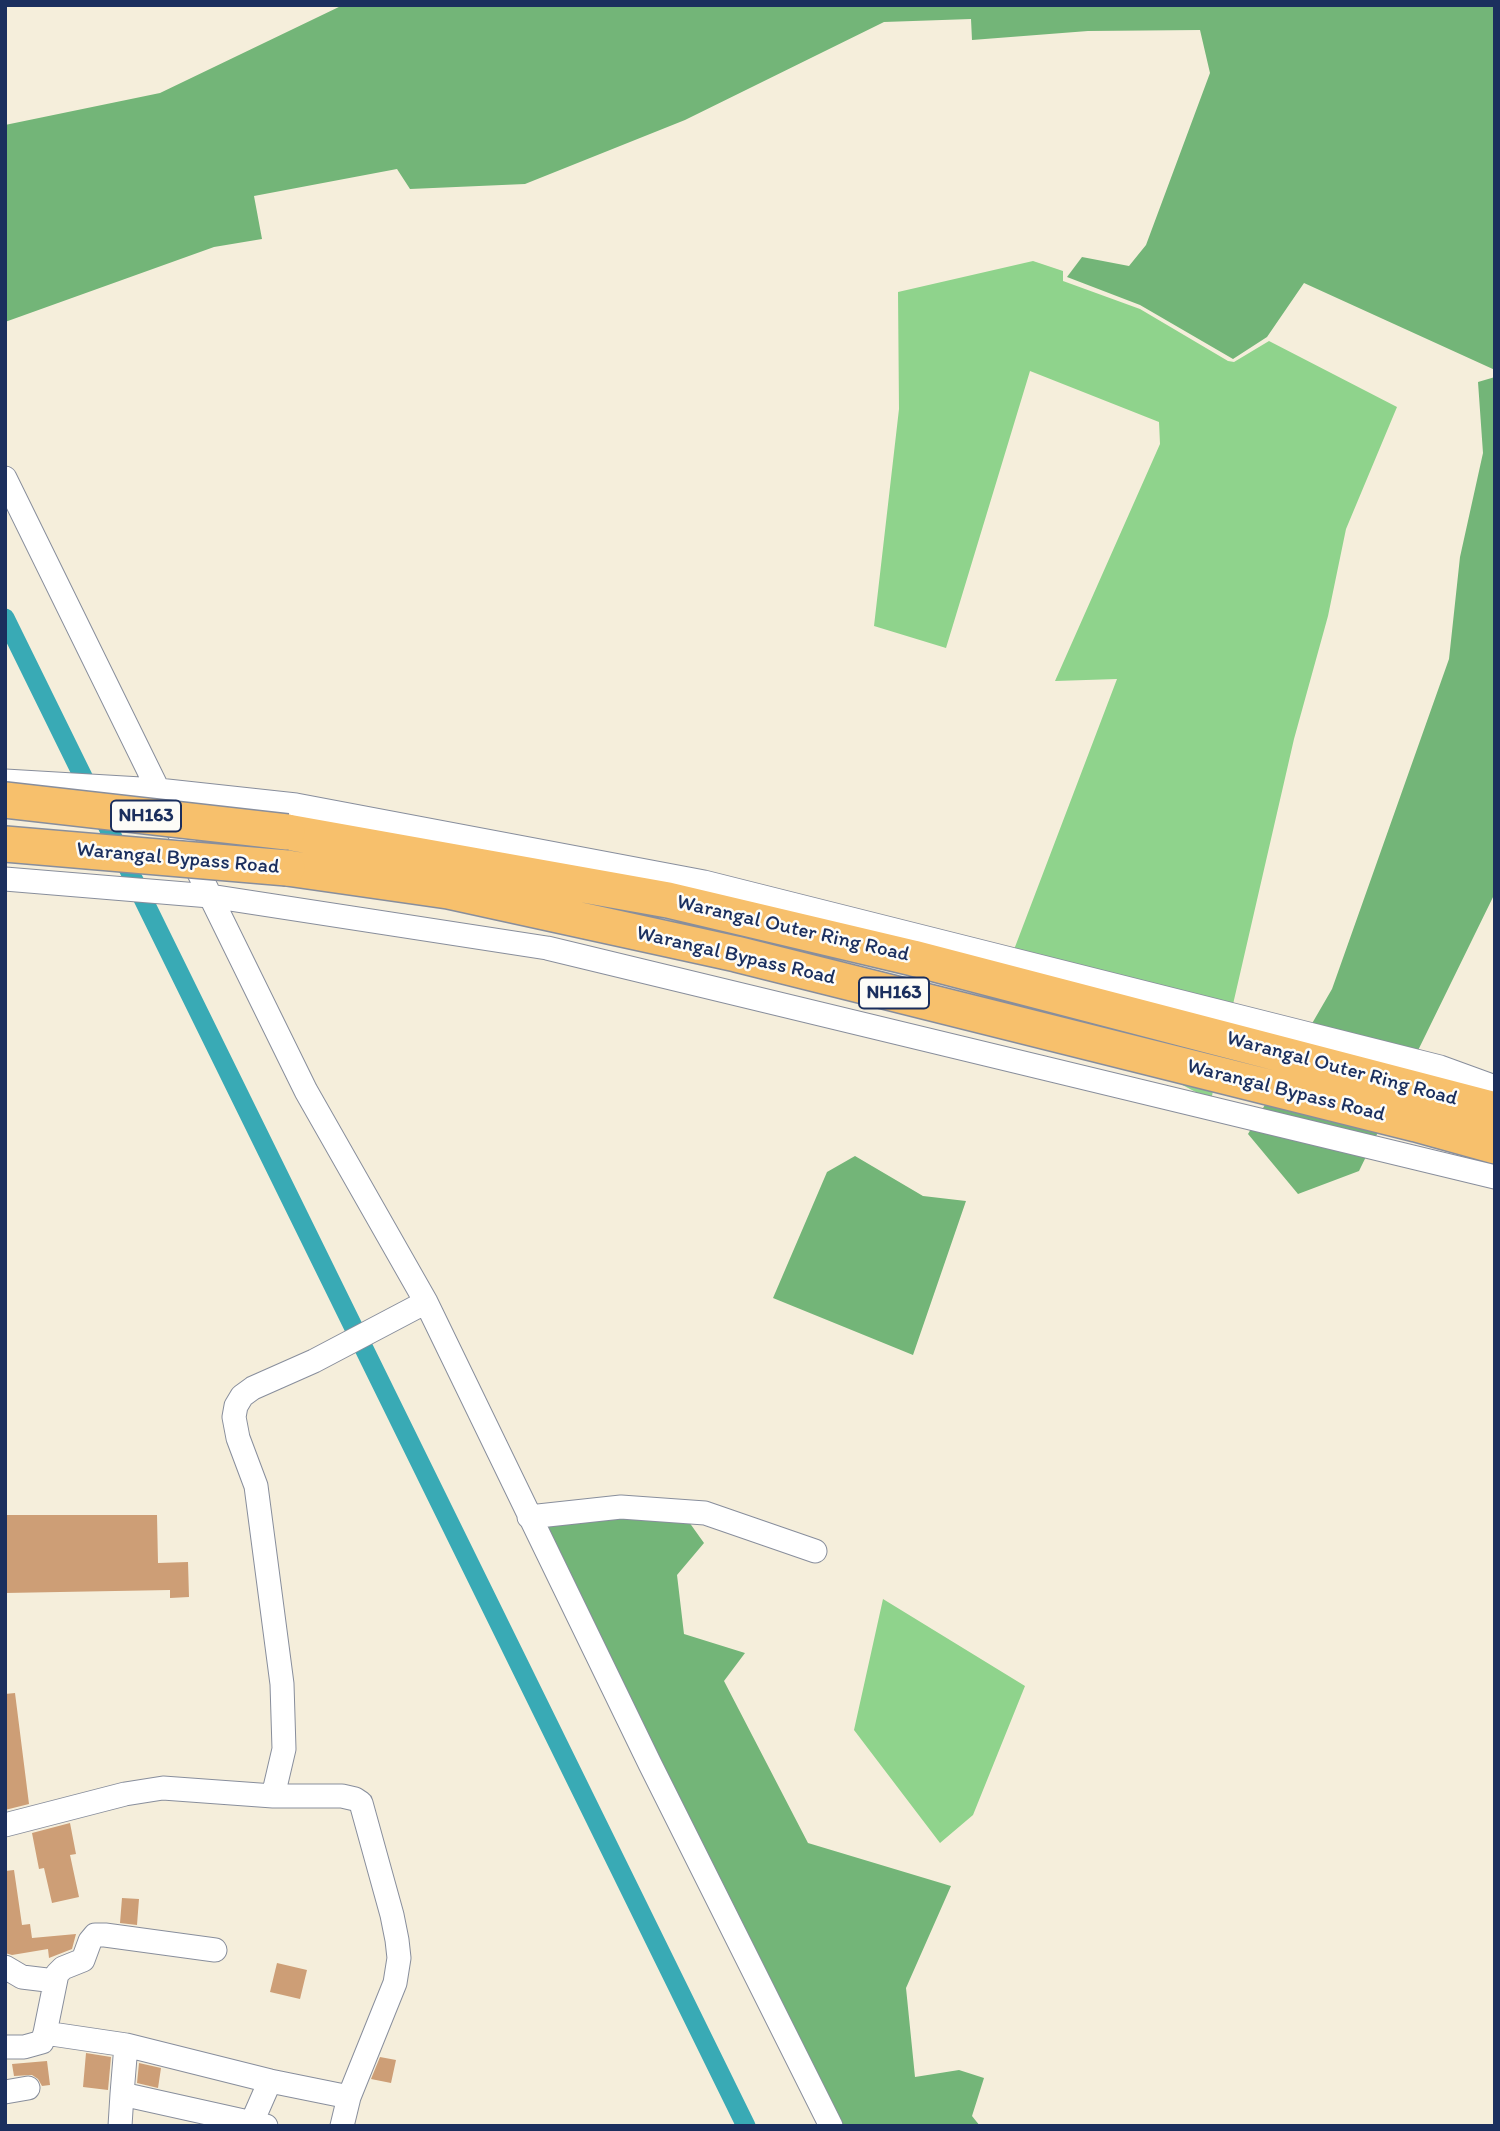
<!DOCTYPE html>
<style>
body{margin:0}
#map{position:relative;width:1500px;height:2131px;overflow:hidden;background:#f5eedb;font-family:Itim,sans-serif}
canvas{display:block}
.frame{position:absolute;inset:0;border:7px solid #1b2f5e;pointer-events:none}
</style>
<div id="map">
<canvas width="1500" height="2131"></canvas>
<div class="frame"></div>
</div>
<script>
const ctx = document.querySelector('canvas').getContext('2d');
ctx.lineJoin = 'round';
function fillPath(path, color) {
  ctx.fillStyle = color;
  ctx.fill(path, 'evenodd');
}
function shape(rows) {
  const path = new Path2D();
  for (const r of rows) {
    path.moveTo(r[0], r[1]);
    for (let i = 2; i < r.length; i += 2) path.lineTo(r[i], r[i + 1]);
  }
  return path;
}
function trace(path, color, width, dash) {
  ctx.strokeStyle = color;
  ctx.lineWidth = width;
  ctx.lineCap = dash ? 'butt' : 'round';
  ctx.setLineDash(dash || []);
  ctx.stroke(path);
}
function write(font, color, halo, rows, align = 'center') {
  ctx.font = font + ' Itim,sans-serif';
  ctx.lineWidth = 5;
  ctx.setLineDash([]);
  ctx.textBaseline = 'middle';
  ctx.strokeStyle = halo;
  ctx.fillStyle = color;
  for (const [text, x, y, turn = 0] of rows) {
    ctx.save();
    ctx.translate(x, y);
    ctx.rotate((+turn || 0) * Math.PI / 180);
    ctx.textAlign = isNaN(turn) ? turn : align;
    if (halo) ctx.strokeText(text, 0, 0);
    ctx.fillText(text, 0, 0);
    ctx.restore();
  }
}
const green = shape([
 [1033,261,1063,271,1063,281,1140,309,1228,361,1234,362,1269,341,1397,407,1346,529,1328,616,1294,739,1211,1100,999,989,1117,679,1055,681,1160,444,1159,422,1030,371,946,648,874,626,899,409,898,292],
 [883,1599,1025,1686,973,1815,940,1843,854,1730]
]);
const forest = shape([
 [343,5,1495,5,1495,370,1304,283,1267,337,1233,359,1140,305,1067,277,1082,257,1129,266,1146,245,1210,73,1200,30,1088,31,972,40,971,19,884,22,685,120,525,184,410,189,397,169,254,196,262,239,214,247,5,322,5,125,160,93],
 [1495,377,1495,893,1359,1171,1298,1194,1248,1134,1332,989,1449,659,1460,557,1483,453,1478,382],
 [855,1156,923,1196,966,1201,913,1355,773,1298,827,1172],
 [633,1496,679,1508,704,1543,677,1575,684,1634,745,1653,724,1681,808,1843,951,1886,906,1988,915,2077,959,2070,984,2078,972,2116,980,2126,839,2126,542,1519,565,1509]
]);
const canal = shape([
 [5,618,746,2126]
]);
const building = shape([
 [5,1515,157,1515,158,1563,188,1562,189,1597,170,1598,170,1590,5,1593],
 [15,1693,29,1804,5,1810,5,1694],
 [70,1823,76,1854,70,1855,79,1897,52,1903,44,1868,39,1869,32,1833],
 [14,1870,22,1925,30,1924,32,1938,76,1934,72,1949,49,1958,48,1949,12,1955,5,1953,5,1871],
 [122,1898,139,1899,137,1925,120,1923],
 [277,1963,307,1970,300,1999,270,1992],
 [86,2053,111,2057,108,2090,83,2087],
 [380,2057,396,2060,391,2083,371,2079],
 [47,2061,50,2085,42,2086,38,2079,32,2075,14,2076,12,2064],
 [139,2063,161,2068,158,2088,137,2083]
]);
const minor = shape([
 [5,478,306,1091,426,1302,650,1764,831,2126],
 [5,781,158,790,296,805,704,882,1440,1067,1495,1087],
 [5,879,210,896,547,948,1495,1177],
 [529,1517,621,1507,705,1513,815,1551],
 [273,1796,284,1749,282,1684,256,1486,238,1438,234,1417,236,1406,242,1396,253,1388,314,1361,426,1302],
 [5,1825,125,1794,163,1788,273,1796,342,1796,355,1799,361,1803,392,1915,397,1940,399,1958,395,1983,349,2097],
 [5,1967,22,1977,55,1981],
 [45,2033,126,2045,122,2094],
 [126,2045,270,2081,349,2097,342,2126],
 [5,2047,24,2047,42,2042,45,2033,57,1974,63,1968,83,1960,90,1941,95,1935,105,1935,215,1950],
 [5,2092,28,2088],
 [252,2122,270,2081],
 [120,2126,122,2094,266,2126]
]);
const highway = shape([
 [287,832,668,900,913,958,1495,1110],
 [287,868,448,891,736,954,1416,1124,1495,1146]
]);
const highwayBridge = shape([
 [5,800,287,832],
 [5,844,287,868]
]);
const shields = [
 [146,816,70],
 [894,993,70]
];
const shieldNames = [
 ["NH163",146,816],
 ["NH163",894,993]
];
const streetNames = [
 ["Warangal Bypass Road",178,859,5],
 ["Warangal Outer Ring Road",793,929,13],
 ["Warangal Bypass Road",736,956,13],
 ["Warangal Outer Ring Road",1342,1069,15],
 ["Warangal Bypass Road",1286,1091,14]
];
fillPath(green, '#8fd38c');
fillPath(forest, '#73b578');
trace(canal, '#39aab5', 19);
fillPath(building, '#cd9e76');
trace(minor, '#888e9c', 25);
trace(highway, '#888e9c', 38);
trace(minor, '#fff', 23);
trace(highway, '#f7c06c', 35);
trace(highwayBridge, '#888e9c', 38, []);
trace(highwayBridge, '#f7c06c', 35);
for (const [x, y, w] of shields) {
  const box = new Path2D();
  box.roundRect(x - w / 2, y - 15.5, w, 31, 5);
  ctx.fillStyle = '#fdfcf7';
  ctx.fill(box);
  trace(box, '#1b2f5e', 2);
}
write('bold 19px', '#1b2f5e', null, shieldNames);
write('21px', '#1b2f5e', '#fdfcf7', streetNames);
</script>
